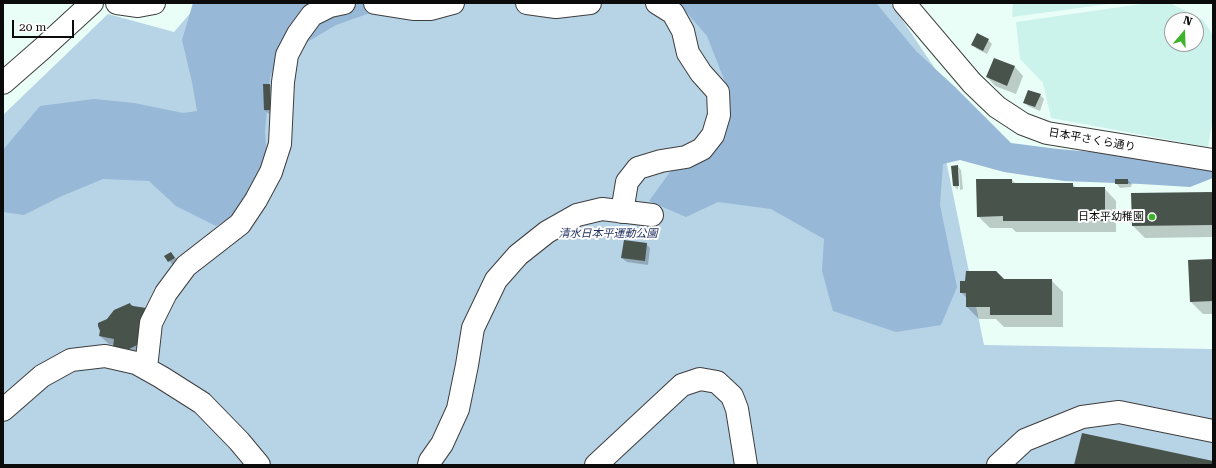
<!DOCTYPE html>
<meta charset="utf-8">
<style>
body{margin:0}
#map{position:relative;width:1216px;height:468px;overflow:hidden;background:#eafef8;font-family:"Roboto Serif",serif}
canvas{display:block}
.frame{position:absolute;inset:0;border:4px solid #0b0b0b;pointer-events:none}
.north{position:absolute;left:1164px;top:12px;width:40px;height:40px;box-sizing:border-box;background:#fff;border:1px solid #9d9d9d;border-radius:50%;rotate:19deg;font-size:11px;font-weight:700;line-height:16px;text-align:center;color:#0b0b0b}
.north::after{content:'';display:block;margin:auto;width:14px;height:18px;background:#3db32b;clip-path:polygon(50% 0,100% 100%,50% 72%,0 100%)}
.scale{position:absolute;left:12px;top:20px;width:62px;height:18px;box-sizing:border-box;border:2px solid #0b0b0b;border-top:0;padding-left:5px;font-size:12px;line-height:14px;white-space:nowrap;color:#0b0b0b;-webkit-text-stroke:3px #fff;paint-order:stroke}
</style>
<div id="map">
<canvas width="1216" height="468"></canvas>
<div class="frame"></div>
<div class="north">N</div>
<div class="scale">20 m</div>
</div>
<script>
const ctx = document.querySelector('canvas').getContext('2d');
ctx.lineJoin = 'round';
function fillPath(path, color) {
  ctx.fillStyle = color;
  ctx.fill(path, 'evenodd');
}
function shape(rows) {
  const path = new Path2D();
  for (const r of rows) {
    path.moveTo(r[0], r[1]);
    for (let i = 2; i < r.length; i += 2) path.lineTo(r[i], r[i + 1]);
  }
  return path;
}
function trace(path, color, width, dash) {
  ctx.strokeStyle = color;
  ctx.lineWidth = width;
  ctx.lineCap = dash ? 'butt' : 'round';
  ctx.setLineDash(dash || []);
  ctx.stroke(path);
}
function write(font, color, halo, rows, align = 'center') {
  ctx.font = font + ' "Roboto Serif","Noto Sans JP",serif';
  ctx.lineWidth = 4;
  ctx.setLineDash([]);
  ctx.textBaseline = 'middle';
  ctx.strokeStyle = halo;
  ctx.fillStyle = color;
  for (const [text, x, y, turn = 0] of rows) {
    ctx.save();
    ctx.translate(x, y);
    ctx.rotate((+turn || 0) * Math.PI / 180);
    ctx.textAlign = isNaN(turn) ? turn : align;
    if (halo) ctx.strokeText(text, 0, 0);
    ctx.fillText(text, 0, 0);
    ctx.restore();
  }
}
const farmland = shape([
 [1013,3,1116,3,1012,17],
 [1148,3,1170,3,1203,20,1213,35,1213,118,1208,147,1051,118,1043,83,1020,59,1016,22],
 [1172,20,1196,20,1196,44,1172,44]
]);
const green = shape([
 [199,3,891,3,958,103,945,155,984,345,1213,349,1213,465,3,465,3,115,108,14,174,32]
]);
const forest = shape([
 [193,3,412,3,384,8,336,25,277,60,270,77,265,131,268,176,237,213,216,226,176,206,149,181,103,179,62,196,24,215,3,212,3,150,40,106,94,99,134,103,183,113,197,111,192,82,182,40],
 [675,3,876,3,916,51,955,87,1011,143,1058,149,1151,157,1213,171,1213,178,1190,187,1141,184,1064,181,1004,172,960,160,943,164,940,205,957,287,941,325,896,332,833,311,822,271,824,239,771,209,718,202,686,217,649,201,670,172,699,152,722,120,727,87,707,36,680,5]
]);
const shadow = shape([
 [988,40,992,44,987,54,977,49,973,45],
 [994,59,1015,67,1023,76,1016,94,995,86,987,77],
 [270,85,274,89,274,114,269,114,265,110],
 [1040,95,1044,99,1040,111,1028,106,1024,102],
 [957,166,961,170,963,189,960,190,959,169,957,169,958,190,954,186],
 [1012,180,1016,184,1072,184,1077,188,1104,188,1116,201,1116,232,1016,232,1012,228,990,228,978,216],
 [1127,180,1132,184,1131,187,1120,188,1116,183],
 [1213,193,1213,237,1145,238,1133,226],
 [646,244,650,248,648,265,627,262,622,258],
 [171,253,179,262,173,266,166,256],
 [1213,260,1213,314,1203,314,1191,302],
 [1004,280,1051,280,1063,292,1063,327,1004,327,996,319,979,319,967,307,967,298,961,292],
 [132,307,145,308,154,317,138,357,114,347,114,345,109,344,100,336]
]);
const building = shape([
 [977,33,989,39,983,51,971,45],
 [994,58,1015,66,1007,86,986,77],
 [263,84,270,84,270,110,264,110],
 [1028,90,1041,94,1035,107,1023,103],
 [958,165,959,186,953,186,951,166],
 [976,179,1012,179,1012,183,1073,183,1073,187,1105,187,1105,221,1003,221,1003,216,977,217],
 [1115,179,1128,179,1128,184,1115,184],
 [1213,192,1213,225,1132,226,1131,193],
 [624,240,647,243,645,261,621,258],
 [171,252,175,258,168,262,164,256],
 [1213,259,1213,301,1190,302,1188,260],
 [966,271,996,271,1004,279,1052,279,1052,315,990,315,990,307,966,307,966,293,960,293,960,281,965,281],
 [130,303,131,305,133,306,146,308,141,320,140,342,137,345,129,349,113,347,114,339,99,336,100,331,98,326,98,323,107,319,114,310],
 [1082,433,1213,461,1213,465,1074,465]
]);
const minor = shape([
 [117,3,138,6,154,3],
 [375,3,413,9,431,9,453,3],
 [527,3,556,7,590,3],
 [904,3,972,83,997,107,1023,124,1047,133,1213,160],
 [3,83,43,48,92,3],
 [622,212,627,182,638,168,661,161,686,157,702,149,713,135,719,115,718,92,701,73,688,53,683,31,673,13,657,3],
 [146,368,151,323,166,293,186,266,240,224,256,200,271,172,280,144,283,82,287,55,298,34,312,15,330,6,344,3],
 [3,410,42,376,71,360,105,356,136,363,161,377,202,403,239,441,259,465],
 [429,465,430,461,442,444,458,409,467,365,473,328,496,280,518,255,547,232,577,215,602,209,652,215],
 [596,465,682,385,700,379,717,382,732,396,737,409,746,465],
 [998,465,1025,440,1082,417,1119,412,1213,431]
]);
const markers = [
 [1152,217,4,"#3db32b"]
];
const streetNames = [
 ["日本平さくら通り",1092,140,10]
];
const poiNames = [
 ["日本平幼稚園",1144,217]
];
const parkNames = [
 ["清水日本平運動公園",608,234]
];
fillPath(farmland, '#ccf2ec');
fillPath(green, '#b7d3e6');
fillPath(forest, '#97b8d6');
fillPath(shadow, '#0003');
fillPath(building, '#48534c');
trace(minor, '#3e3e3e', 24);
trace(minor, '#fff', 22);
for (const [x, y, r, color] of markers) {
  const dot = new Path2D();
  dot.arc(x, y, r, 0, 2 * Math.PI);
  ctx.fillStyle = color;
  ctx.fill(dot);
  trace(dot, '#fff', 1.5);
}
write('11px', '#0b0b0b', '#fff', streetNames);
write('11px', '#0b0b0b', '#fff', poiNames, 'right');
write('italic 11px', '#20325f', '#fff', parkNames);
</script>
